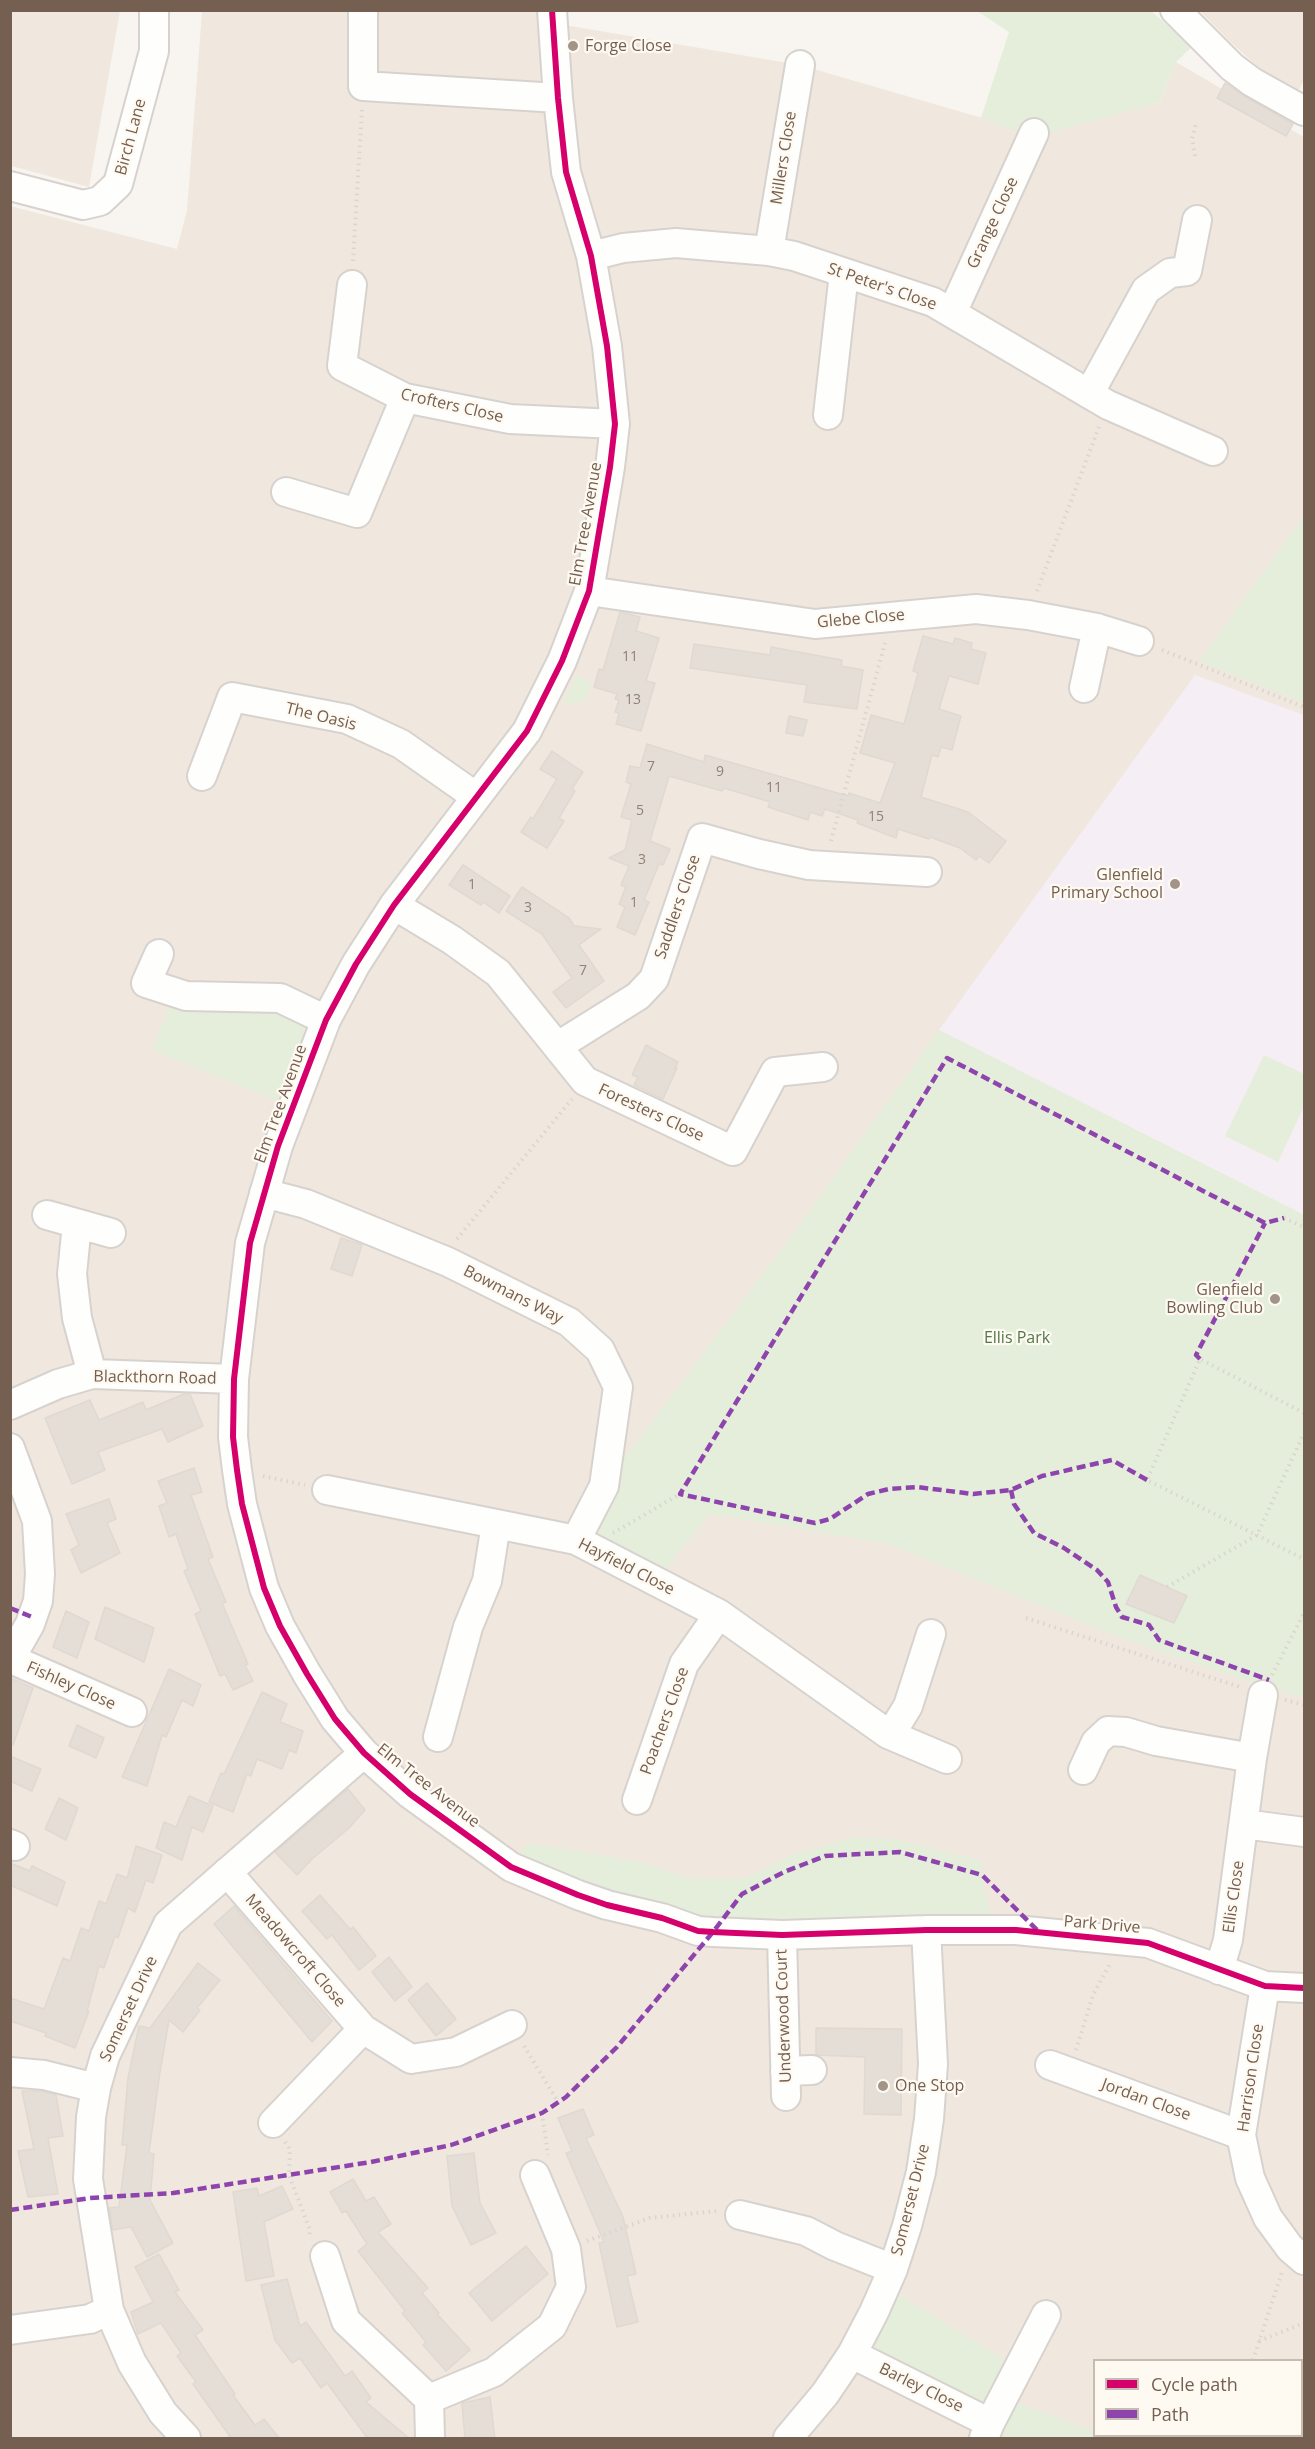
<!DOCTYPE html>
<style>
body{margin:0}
#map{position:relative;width:1315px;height:2449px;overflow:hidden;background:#f8f5f0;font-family:"Open Sans",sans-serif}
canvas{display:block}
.frame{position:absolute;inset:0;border:12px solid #755f50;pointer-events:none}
.legend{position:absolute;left:1093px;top:2359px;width:210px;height:78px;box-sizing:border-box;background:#fefaf2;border:2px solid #c7bcb1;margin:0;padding:8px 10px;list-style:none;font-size:18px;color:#755f50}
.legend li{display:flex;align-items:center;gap:12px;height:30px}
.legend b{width:30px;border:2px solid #c7bcb1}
</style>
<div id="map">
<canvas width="1315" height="2449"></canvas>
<div class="frame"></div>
<ul class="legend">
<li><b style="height:8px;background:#d6006c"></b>Cycle path</li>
<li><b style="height:8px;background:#8e44ad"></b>Path</li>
</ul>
</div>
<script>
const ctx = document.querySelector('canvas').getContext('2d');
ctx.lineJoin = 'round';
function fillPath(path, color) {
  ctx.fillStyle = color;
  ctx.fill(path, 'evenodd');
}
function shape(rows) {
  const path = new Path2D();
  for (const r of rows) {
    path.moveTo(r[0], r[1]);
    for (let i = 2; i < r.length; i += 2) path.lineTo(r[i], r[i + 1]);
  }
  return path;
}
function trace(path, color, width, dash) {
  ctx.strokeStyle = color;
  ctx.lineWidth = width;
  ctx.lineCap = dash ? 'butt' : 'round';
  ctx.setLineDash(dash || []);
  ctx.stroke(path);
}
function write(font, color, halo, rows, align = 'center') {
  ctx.font = font + ' "Open Sans",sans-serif';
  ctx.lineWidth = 4.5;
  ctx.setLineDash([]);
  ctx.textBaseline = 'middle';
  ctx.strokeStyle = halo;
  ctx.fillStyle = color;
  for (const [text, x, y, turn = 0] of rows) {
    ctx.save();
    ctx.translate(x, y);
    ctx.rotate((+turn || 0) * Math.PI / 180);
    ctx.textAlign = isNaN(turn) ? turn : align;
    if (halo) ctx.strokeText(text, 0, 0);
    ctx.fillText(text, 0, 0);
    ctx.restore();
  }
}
const residential = shape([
 [10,11,120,11,89,187,11,166],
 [202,11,565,11,565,25,800,65,1034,133,1159,103,1176,62,1304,137,1304,2438,11,2438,10,206,177,249,187,210],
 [1094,2360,1302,2360,1302,2436,1094,2436],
 [1200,11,1304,11,1304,80,1297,94,1257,66,1229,41]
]);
const education = shape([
 [1195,675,1304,715,1304,1215,939,1030]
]);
const green = shape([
 [977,11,1151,11,1192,47,1176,62,1159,103,1032,137,981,118,1009,32],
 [1304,516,1304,703,1199,661],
 [577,675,591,682,587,699,573,704,564,702],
 [186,996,326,1020,293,1107,153,1050,167,1011],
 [939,1030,1304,1215,1304,1697,1272,1690,1116,1636,889,1544,710,1514,656,1581,576,1540,604,1486,782,1249],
 [1264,1055,1304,1074,1304,1106,1278,1162,1225,1136],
 [851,1837,893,1839,980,1860,984,1889,995,1930,713,1932,511,1867,528,1843,641,1862,689,1878,744,1879,787,1857],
 [885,2286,1002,2358,1015,2375,1004,2398,1094,2431,1094,2436,1107,2436,1106,2438,989,2438,852,2354]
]);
const building = shape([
 [1225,83,1244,96,1293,124,1286,136,1217,98,1225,83],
 [620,612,640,617,636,631,659,638,646,681,655,683,641,731,616,724,619,713,615,712,619,700,615,699,617,694,594,687,599,669,603,670,620,612],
 [923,636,953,644,955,638,972,643,971,649,986,653,978,684,949,676,939,709,961,716,952,750,941,747,938,757,932,755,921,797,968,812,1006,841,989,863,979,856,976,860,960,848,930,837,929,839,898,829,896,838,857,823,858,820,825,809,822,816,810,812,808,820,768,807,770,802,724,788,722,791,669,776,650,841,670,849,663,865,659,864,644,900,649,902,635,935,617,927,625,907,619,904,626,887,621,885,629,866,609,858,625,850,632,820,621,817,631,784,626,782,630,766,640,768,647,744,704,762,705,755,848,796,849,793,880,803,895,763,860,753,871,715,904,724,918,673,913,671,923,636],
 [694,644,770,655,771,647,842,660,841,666,863,670,857,709,804,702,807,685,690,668,694,644],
 [789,716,807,720,803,736,786,733,789,716],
 [552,751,583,772,572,789,575,791,559,818,564,821,547,848,521,832,531,817,533,819,557,779,540,769,552,751],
 [463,865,510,896,499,913,483,902,481,905,449,885,463,865],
 [522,887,569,918,574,926,601,929,579,945,604,981,566,1008,553,992,572,978,542,934,506,911,522,887],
 [646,1045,678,1062,675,1068,677,1068,663,1099,634,1085,638,1077,632,1075,646,1045],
 [341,1238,362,1245,352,1276,331,1269,341,1238],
 [184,1394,190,1394,203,1426,168,1442,162,1429,98,1452,105,1470,72,1484,45,1418,90,1400,99,1420,143,1402,146,1410,184,1394],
 [194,1468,202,1492,191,1495,213,1557,208,1559,226,1602,222,1603,248,1664,245,1665,253,1681,233,1690,225,1674,220,1676,195,1614,201,1611,184,1571,188,1569,176,1534,169,1537,159,1506,167,1503,158,1481,194,1468],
 [109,1499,116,1519,107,1523,120,1553,81,1573,71,1550,79,1545,66,1514,109,1499],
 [1140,1575,1187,1596,1174,1623,1126,1604,1140,1575],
 [105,1607,154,1628,144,1662,95,1639,105,1607],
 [66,1611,89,1622,77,1658,53,1647,66,1611],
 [169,1669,201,1685,193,1706,182,1700,166,1737,162,1735,147,1786,122,1777,169,1669],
 [10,1678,33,1688,13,1745,10,1744,10,1678],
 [262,1692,287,1704,280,1722,303,1731,296,1753,289,1750,282,1769,257,1759,251,1776,247,1774,233,1812,209,1802,221,1773,224,1774,262,1692],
 [77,1725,104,1738,96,1758,69,1746,77,1725],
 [10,1756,41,1769,32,1791,10,1781,10,1756],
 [348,1789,365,1810,348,1829,312,1859,297,1875,275,1852,348,1789],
 [189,1796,213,1806,203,1832,192,1827,182,1860,156,1848,164,1822,176,1827,189,1796],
 [59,1798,78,1808,66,1840,45,1829,59,1798],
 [136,1846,162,1855,153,1883,146,1880,135,1912,128,1908,118,1938,115,1936,104,1968,99,1966,87,2011,89,2011,75,2048,45,2036,46,2033,10,2021,10,1998,44,2009,63,1958,70,1961,81,1928,89,1931,99,1901,106,1904,117,1874,127,1878,136,1846],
 [10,1863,30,1871,32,1866,65,1882,57,1906,10,1885,10,1863],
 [320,1895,350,1929,353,1927,376,1956,359,1970,332,1935,327,1939,302,1911,320,1895],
 [234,1906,332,2021,312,2042,214,1924,234,1906],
 [389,1957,412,1987,395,2001,372,1972,389,1957],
 [198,1963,220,1980,197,2008,200,2010,183,2032,169,2020,160,2072,149,2153,154,2154,150,2200,173,2243,147,2257,131,2227,113,2230,109,2208,119,2207,127,2145,122,2145,128,2078,139,2026,150,2028,198,1963],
 [427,1983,456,2019,436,2036,408,2000,427,1983],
 [816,2028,902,2029,901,2115,864,2114,865,2057,816,2055,816,2028],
 [22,2091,41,2091,56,2095,63,2136,48,2138,58,2194,28,2197,18,2151,34,2149,22,2091],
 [583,2109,594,2135,586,2138,623,2217,636,2274,627,2276,638,2322,617,2327,599,2243,604,2242,566,2153,572,2151,558,2118,583,2109],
 [474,2153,480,2203,496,2233,471,2245,452,2206,447,2156,474,2153],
 [353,2179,366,2201,374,2197,391,2224,378,2232,428,2288,422,2293,439,2313,437,2314,470,2350,446,2371,423,2345,426,2342,402,2313,405,2311,358,2251,367,2244,346,2211,342,2213,330,2192,353,2179],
 [282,2186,293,2209,264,2222,274,2276,246,2281,233,2192,257,2188,259,2196,282,2186],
 [526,2246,548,2274,492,2321,469,2293,526,2246],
 [159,2254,179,2290,175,2292,203,2330,195,2335,235,2394,233,2395,255,2425,264,2419,279,2438,231,2438,193,2384,196,2382,177,2356,181,2353,161,2323,138,2334,131,2312,153,2302,135,2267,159,2254],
 [287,2279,300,2326,306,2322,345,2376,352,2371,371,2398,366,2402,410,2439,368,2439,327,2383,321,2388,300,2358,292,2363,275,2340,261,2285,287,2279],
 [490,2397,495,2439,465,2439,462,2403,490,2397]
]);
const path = shape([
 [1195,156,1192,139,1196,123],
 [353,261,362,109],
 [1037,591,1099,427],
 [1162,650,1304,707],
 [831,841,885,643],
 [1284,1218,1304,1227],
 [457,1239,572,1099],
 [1304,1413,1200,1359,1147,1480,1304,1559],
 [263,1476,305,1485],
 [613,1533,680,1494],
 [1167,1587,1257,1535,1304,1433],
 [1026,1618,1240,1687],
 [1272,1675,1304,1613],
 [1285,1700,1304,1705],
 [524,2046,558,2102],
 [1076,2050,1093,1995,1111,1962],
 [542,2113,548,2155],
 [285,2142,290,2149,289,2175,310,2230,309,2237],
 [587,2241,650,2218,716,2211],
 [1259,2341,1304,2323],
 [1253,2360,1282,2272],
 [1226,2438,1227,2436]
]);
const minor = shape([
 [363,10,363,86,558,98],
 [552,10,558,98,566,172,591,256,607,346,615,424,610,467,589,591,562,661,527,731,394,905,356,964,326,1020,278,1146,250,1243,234,1379,233,1437,237,1470,242,1504,264,1588,280,1626,307,1674,335,1719,364,1753,410,1794,511,1867,578,1895,607,1905,662,1918,698,1931,713,1932,782,1935,926,1930,1016,1930,1148,1943,1265,1986,1304,1988],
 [1175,10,1232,67,1252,82,1304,111],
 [10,186,83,205,100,201,118,184,154,51,154,10],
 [769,251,800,65],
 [591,256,623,248,676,243,769,251,794,256,933,302,1108,405,1213,451],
 [352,285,342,366,405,398,510,419,615,424],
 [952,313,1034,133],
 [1089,394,1146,290,1170,273,1187,271,1197,220],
 [828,415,844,273],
 [286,492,357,513,405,398],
 [589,591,815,624,976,609,1028,615,1097,628,1139,641],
 [1084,688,1097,628],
 [202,776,232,697,347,719,401,744,475,796],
 [394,905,452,940,498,973,585,1081,733,1151,775,1072,823,1067],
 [159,954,146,983,186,996,280,998,326,1020],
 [558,1046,638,996,654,979,702,838,759,854,809,865,927,872],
 [264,1193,306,1204,448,1262,569,1322,600,1350,618,1387,604,1486,576,1540],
 [47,1215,111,1233],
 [77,1224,72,1274,77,1318,92,1374],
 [10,1405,58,1384,92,1374,234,1379],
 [10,1448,37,1521,40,1574,38,1601,30,1624,10,1659],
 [327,1490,576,1540,719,1614,888,1734,947,1759],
 [11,1659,132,1712],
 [888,1734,894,1729,908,1706,931,1634],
 [438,1737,468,1627,487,1581,496,1524],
 [1083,1770,1096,1742,1108,1731,1126,1732,1156,1741,1252,1758],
 [637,1800,684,1664,719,1614],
 [1244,1824,1304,1832],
 [10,1844,15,1846],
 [227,1872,363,2029,411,2059,456,2052,512,2025],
 [782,1935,786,2096],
 [1219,1970,1228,1940,1252,1758,1263,1695],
 [1265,1986,1241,2135,1250,2178,1268,2218,1290,2248,1304,2260],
 [1050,2065,1241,2135],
 [785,2071,812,2070],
 [10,2072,44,2075,96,2088],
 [273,2123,363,2029],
 [740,2215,806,2231,835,2246,893,2269],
 [325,2256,346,2321,429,2399,430,2438],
 [10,2330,90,2319,109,2310],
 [852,2354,990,2423],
 [429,2399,494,2372,552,2326,571,2287,566,2249,535,2175],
 [186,2438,163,2413,132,2363,109,2310,88,2179,91,2117,96,2088,105,2056,168,1924,364,1753],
 [788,2438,825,2394,852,2354,874,2312,893,2269,907,2226,921,2172,929,2119,933,2064,926,1930],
 [984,2438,990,2423,1046,2315]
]);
const quiet = shape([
 [1200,1359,1196,1355,1265,1223],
 [1147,1480,1112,1460,1042,1476,1011,1490,973,1494,917,1487,889,1489,868,1494,830,1519,815,1523,680,1494,947,1058,1265,1223,1284,1218],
 [1011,1490,1014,1504,1034,1533,1064,1548,1097,1570,1108,1582,1116,1607,1122,1617,1149,1625,1159,1640,1269,1680],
 [10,1608,32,1617],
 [10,2210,90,2198,173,2193,371,2162,451,2145,542,2113,566,2097,617,2047,713,1932,742,1894,784,1872,825,1856,900,1852,982,1875,1039,1932]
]);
const cycleway = shape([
 [552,10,558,98,566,172,591,256,607,346,615,424,610,467,589,591,562,661,527,731,394,905,356,964,326,1020,278,1146,250,1243,234,1379,233,1437,237,1470,242,1504,264,1588,280,1626,307,1674,335,1719,364,1753,410,1794,511,1867,578,1895,607,1905,662,1918,698,1931,713,1932,782,1935,926,1930,1016,1930,1148,1943,1265,1986,1304,1988]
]);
const markers = [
 [573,46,6,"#a39488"],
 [1175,884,6,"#a39488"],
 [1275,1299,6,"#a39488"],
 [883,2086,6,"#a39488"]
];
const numberNames = [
 ["11",630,657],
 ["13",633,700],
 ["7",651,767],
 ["9",720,772],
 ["11",774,788],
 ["5",640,811],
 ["15",876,817],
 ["3",642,860],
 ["1",472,885],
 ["1",634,903],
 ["3",528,908],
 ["7",583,971]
];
const poiNames = [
 ["Forge Close",585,46],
 ["Glenfield",1163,875,"right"],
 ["Primary School",1163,893,"right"],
 ["Glenfield",1263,1290,"right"],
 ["Bowling Club",1263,1308,"right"],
 ["One Stop",895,2086]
];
const streetNames = [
 ["Birch Lane",131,137,-75],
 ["Millers Close",784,158,-81],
 ["Grange Close",993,223,-65],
 ["St Peter's Close",882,287,19],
 ["Crofters Close",452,406,13],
 ["Elm Tree Avenue",586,524,-80],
 ["Glebe Close",861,619,-5],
 ["The Oasis",321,717,14],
 ["Saddlers Close",678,907,-71],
 ["Elm Tree Avenue",281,1104,-70],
 ["Foresters Close",651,1113,25],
 ["Bowmans Way",513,1295,27],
 ["Blackthorn Road",155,1378,1],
 ["Hayfield Close",626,1567,27],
 ["Fishley Close",71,1686,24],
 ["Poachers Close",665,1721,-70],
 ["Elm Tree Avenue",428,1786,38],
 ["Ellis Close",1234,1897,-82],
 ["Park Drive",1102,1925,5],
 ["Meadowcroft Close",295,1951,49],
 ["Somerset Drive",129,2009,-65],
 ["Underwood Court",784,2016,-92],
 ["Harrison Close",1251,2078,-82],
 ["Jordan Close",1146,2100,20],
 ["Somerset Drive",911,2200,-76],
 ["Barley Close",921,2388,26]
];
const parkNames = [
 ["Ellis Park",1017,1338]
];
fillPath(residential, '#f0e8de');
fillPath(education, '#f5eef4');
fillPath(green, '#e5eedb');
fillPath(building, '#e4ded7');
trace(building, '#e0d9d2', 1.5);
trace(minor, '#d7d2ce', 32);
trace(path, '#dad5d0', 4, [1.5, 4.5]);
trace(minor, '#fefefd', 28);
trace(quiet, '#8e44ad', 4.5, [9, 4.5]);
trace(cycleway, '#d6006c', 6);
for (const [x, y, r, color] of markers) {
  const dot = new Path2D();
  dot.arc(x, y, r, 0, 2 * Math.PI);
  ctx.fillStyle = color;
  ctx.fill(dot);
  trace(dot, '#fefaf2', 2);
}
write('14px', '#928174', null, numberNames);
write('16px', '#755f50', '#fefaf2', poiNames, 'left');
write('16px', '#755f50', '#fefaf2', streetNames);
write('16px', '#547949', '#fefaf2', parkNames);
</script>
